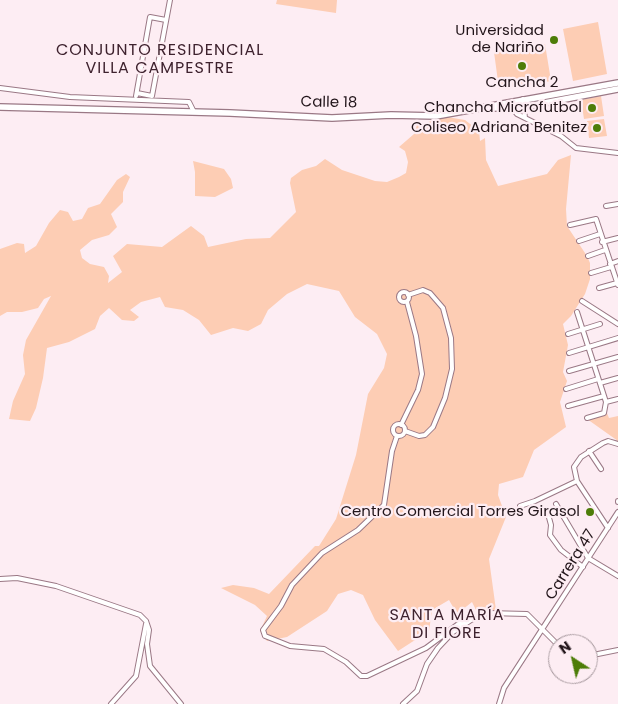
<!DOCTYPE html>
<meta charset="utf-8">
<style>
body{margin:0}
#map{position:relative;width:618px;height:704px;overflow:hidden;background:#fdedf3;font-family:Poppins,sans-serif}
canvas{display:block}
.north{position:absolute;left:548px;top:634px;width:50px;height:50px;box-sizing:border-box;background:#fdedf3;border:1px solid #a5979c;border-radius:50%;rotate:325deg;font-size:14px;font-weight:700;line-height:20px;text-align:center;color:#22151a}
.north::after{content:'';display:block;margin:auto;width:18px;height:22px;background:#4d7d08;clip-path:polygon(50% 0,100% 100%,50% 72%,0 100%)}
</style>
<div id="map">
<canvas width="618" height="704"></canvas>
<div class="north">N</div>
</div>
<script>
const ctx = document.querySelector('canvas').getContext('2d');
ctx.lineJoin = 'round';
function fillPath(path, color) {
  ctx.fillStyle = color;
  ctx.fill(path, 'evenodd');
}
function shape(rows) {
  const path = new Path2D();
  for (const r of rows) {
    if (r.length === 3) {
      path.moveTo(r[0] + r[2], r[1]);
      path.arc(r[0], r[1], r[2], 0, 2 * Math.PI);
      continue;
    }
    path.moveTo(r[0], r[1]);
    for (let i = 2; i < r.length; i += 2) path.lineTo(r[i], r[i + 1]);
  }
  return path;
}
function trace(path, color, width, dash) {
  ctx.strokeStyle = color;
  ctx.lineWidth = width;
  ctx.lineCap = dash ? 'butt' : 'round';
  ctx.setLineDash(dash || []);
  ctx.stroke(path);
}
function write(font, color, halo, rows, align = 'center') {
  ctx.font = font + ' Poppins,sans-serif';
  ctx.lineWidth = 4.5;
  ctx.setLineDash([]);
  ctx.textBaseline = 'middle';
  ctx.strokeStyle = halo;
  ctx.fillStyle = color;
  for (const [text, x, y, turn = 0] of rows) {
    ctx.save();
    ctx.translate(x, y);
    ctx.rotate((+turn || 0) * Math.PI / 180);
    ctx.textAlign = isNaN(turn) ? turn : align;
    if (halo) ctx.strokeText(text, 0, 0);
    ctx.fillText(text, 0, 0);
    ctx.restore();
  }
}
const green = shape([
 [277,0,337,0,336,13,276,4],
 [598,22,607,74,573,81,563,29],
 [545,44,551,81,499,89,494,52],
 [601,96,604,116,584,119,581,100],
 [447,117,465,120,479,131,480,141,485,138,486,160,498,186,547,174,558,160,571,155,566,209,567,226,587,256,590,263,590,279,585,294,571,316,563,324,568,345,563,372,567,381,560,402,566,427,534,450,523,477,499,484,498,495,506,517,489,559,496,610,478,614,472,602,457,614,449,600,432,610,429,631,398,651,375,620,363,595,351,590,338,594,327,611,287,637,267,641,260,631,267,616,255,605,221,588,233,585,254,588,269,594,315,546,319,546,336,519,356,455,368,394,384,368,387,354,377,334,355,317,339,291,307,284,287,294,268,310,261,324,248,331,233,328,211,335,199,320,183,310,165,307,160,297,141,302,130,310,139,317,134,321,122,320,109,308,100,316,95,329,69,342,47,348,43,378,36,408,30,421,9,419,13,401,25,374,23,355,26,340,51,296,44,299,38,308,22,312,7,312,0,316,0,249,17,243,24,244,25,253,36,246,49,223,60,210,68,212,73,221,82,219,88,208,100,204,117,180,126,174,130,177,123,192,123,202,111,214,117,227,109,235,92,240,80,250,82,258,90,264,104,267,109,276,108,283,122,272,113,256,127,244,162,247,191,226,204,236,208,247,246,239,270,238,296,212,290,183,291,178,302,170,316,166,325,159,342,170,375,181,387,182,399,177,406,173,408,162,405,151,399,147,414,134,417,125],
 [604,119,607,136,589,138,587,121],
 [193,161,224,169,231,179,233,188,215,197,195,196,195,172],
 [607,413,609,418,618,416,618,441,587,419]
]);
const minor = shape([
 [0,88,70,97,189,102,194,112],
 [137,93,152,96,170,0],
 [136,96,150,17,166,20],
 [523,99,525,118],
 [511,107,517,114,561,136,576,148,618,153],
 [606,206,618,204],
 [570,225,596,219,618,285],
 [579,241,600,234],
 [602,242,618,238],
 [588,256,605,250],
 [610,264,618,261],
 [591,273,611,267],
 [599,288,617,283],
 [404,297,5],
 [582,301,618,324],
 [577,312,606,402,604,413,587,418],
 [568,334,600,324],
 [569,353,618,338],
 [569,371,618,357],
 [600,383,618,378],
 [566,389,598,379],
 [606,402,618,399],
 [568,406,604,396],
 [399,430,6],
 [401,425,418,390,422,374,416,336,407,302],
 [405,431,419,436,425,435,433,427,445,398,452,369,451,338,443,308,430,293,423,290,408,295],
 [397,436,392,451,384,505,358,530,322,553,292,585,281,606,263,630,265,636,290,646,324,649,346,662,361,676,367,676,426,648,461,622,471,620],
 [589,451,601,469],
 [618,501,618,502],
 [556,504,588,558,618,576],
 [520,506,535,501,577,481],
 [548,514,551,525,550,535,561,550,583,567],
 [608,528,577,481,574,467,581,457,603,443,608,441,618,444],
 [0,579,17,578,56,586,140,615,146,621,149,630,147,644,150,666,181,704],
 [588,656,618,650],
 [111,704,136,676,146,624],
 [403,704,417,691,427,664,438,648,453,632,471,620,487,613,527,614,558,645],
 [499,704,504,688,618,512]
]);
const secondary = shape([
 [0,107,230,113,332,118,391,115,436,116,618,83],
 [493,108,523,107,618,89]
]);
const markers = [
 [554,40,5,"#4d7d08"],
 [522,66,5,"#4d7d08"],
 [592,108,5,"#4d7d08"],
 [597,128,5,"#4d7d08"],
 [590,512,5,"#4d7d08"]
];
const poiNames = [
 ["Universidad",544,31],
 ["de Nariño",544,48],
 ["Cancha 2",522,83,"center"],
 ["Chancha Microfutbol",582,108],
 ["Coliseo Adriana Benitez",587,128],
 ["Centro Comercial Torres Girasol",580,512]
];
const streetNames = [
 ["Calle 18",329,103,1],
 ["Carrera 47",571,565,-58]
];
const neighbourhoodNames = [
 ["CONJUNTO RESIDENCIAL",160,51],
 ["VILLA CAMPESTRE",160,69],
 ["SANTA MARÍA",447,616],
 ["DI FIORE",447,634]
];
fillPath(green, '#fdcdb4');
trace(minor, '#9a7885', 6);
trace(secondary, '#9a7885', 8);
trace(minor, '#fff', 4);
trace(secondary, '#fff', 5.5);
for (const [x, y, r, color] of markers) {
  const dot = new Path2D();
  dot.arc(x, y, r, 0, 2 * Math.PI);
  ctx.fillStyle = color;
  ctx.fill(dot);
  trace(dot, '#fdedf3', 2);
}
write('15px', '#22151a', '#fdedf3', poiNames, 'right');
write('15px', '#22151a', '#fdedf3', streetNames);
ctx.letterSpacing = '1px';
write('16px', '#3e222e', '#fdedf3', neighbourhoodNames);
ctx.letterSpacing = '0px';
</script>
